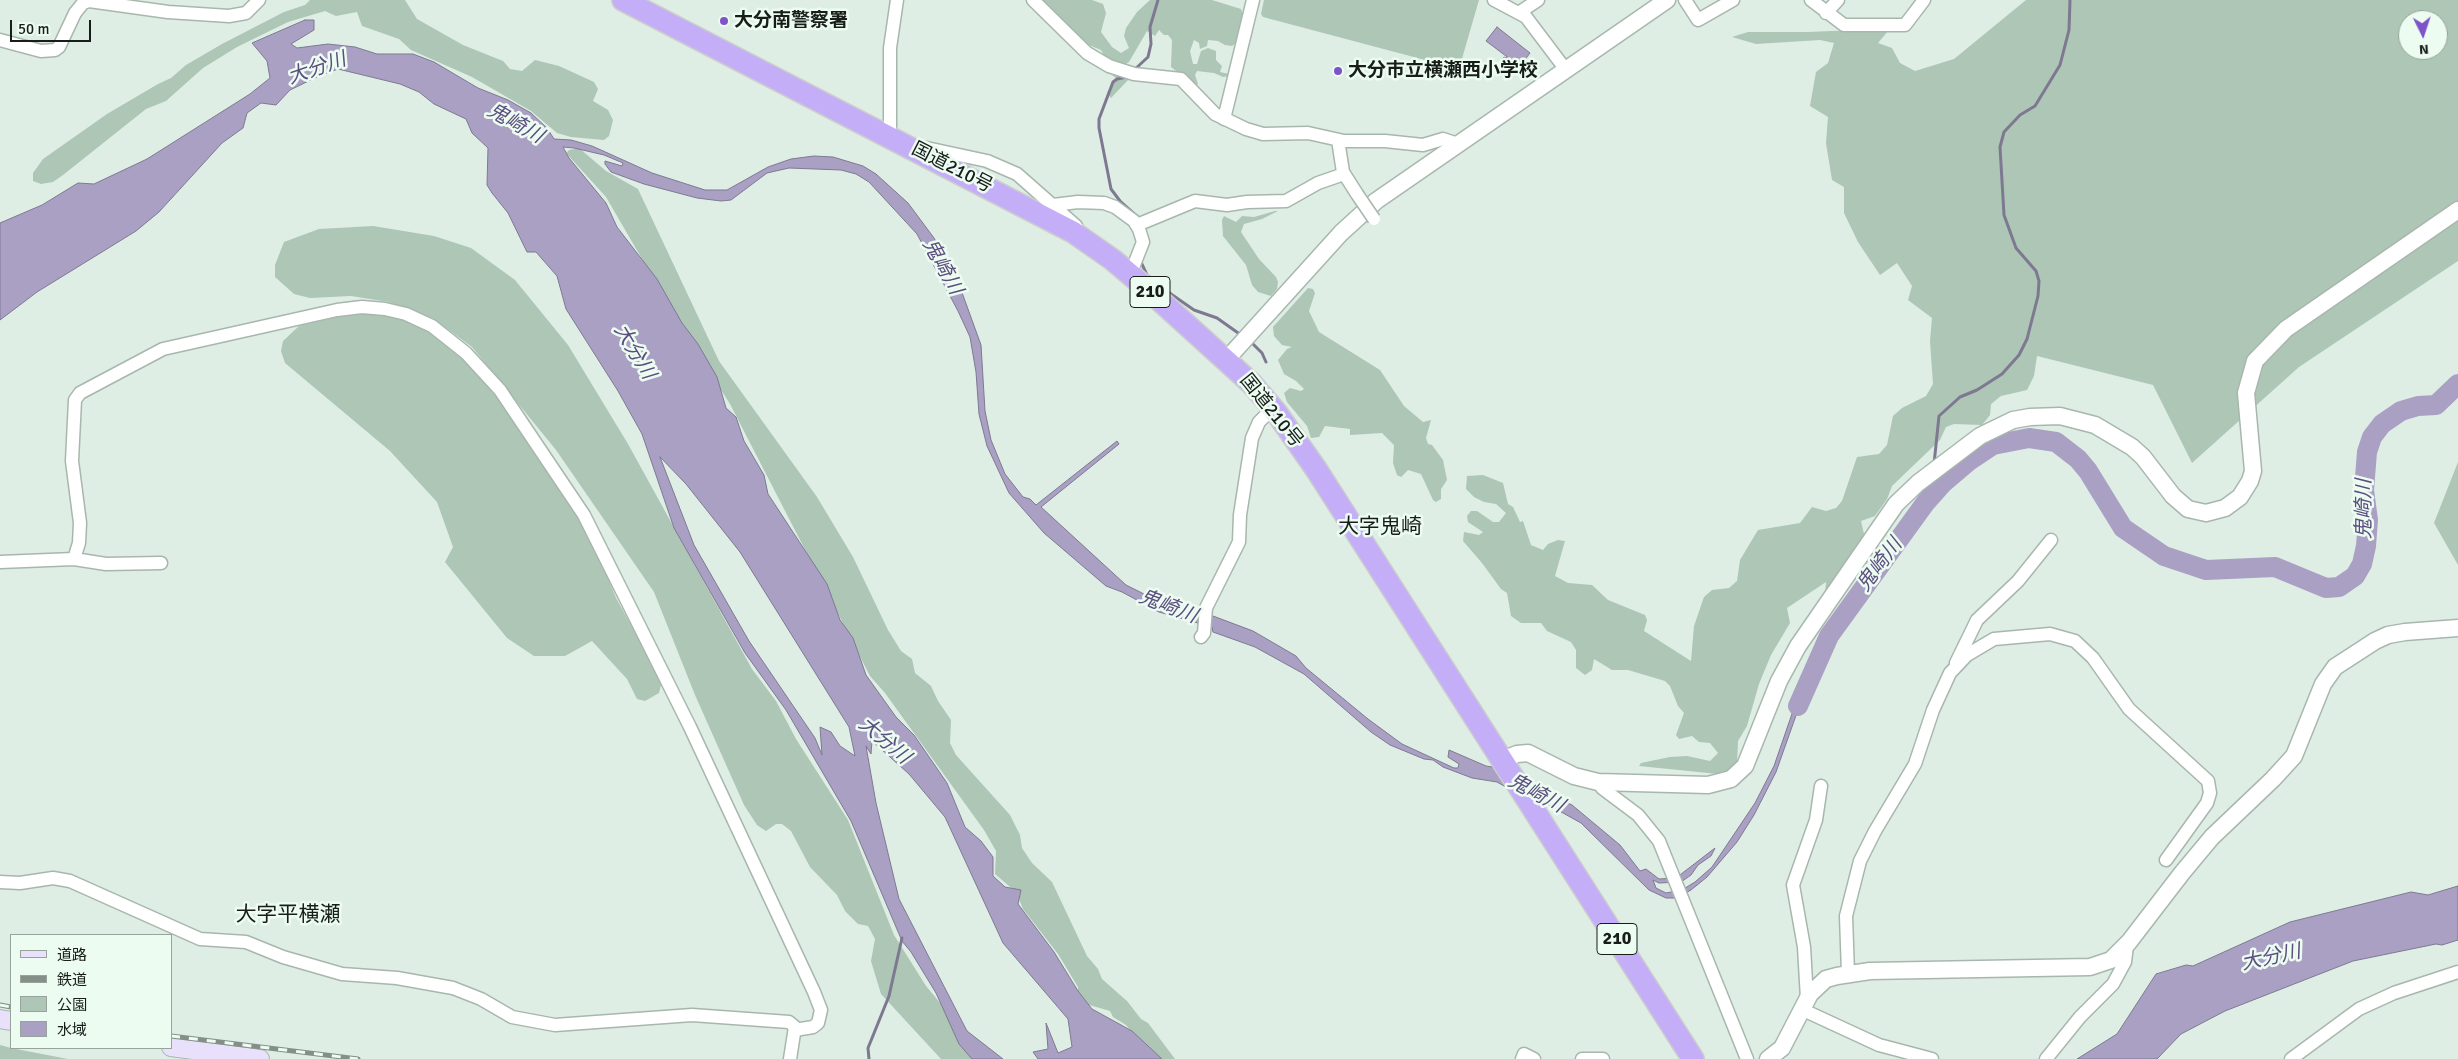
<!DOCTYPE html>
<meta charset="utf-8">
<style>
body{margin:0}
#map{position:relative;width:2458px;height:1059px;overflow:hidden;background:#deeee4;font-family:Signika,"Noto Sans JP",sans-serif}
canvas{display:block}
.legend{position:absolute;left:10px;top:934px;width:162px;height:115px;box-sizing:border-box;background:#ecfcf1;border:1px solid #97a39b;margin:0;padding:6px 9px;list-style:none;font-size:15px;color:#181d1a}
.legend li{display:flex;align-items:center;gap:10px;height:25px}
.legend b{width:25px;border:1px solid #97a39b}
.north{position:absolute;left:2398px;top:10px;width:50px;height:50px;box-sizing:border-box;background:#ecfcf1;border:1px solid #97a39b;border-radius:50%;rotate:176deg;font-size:14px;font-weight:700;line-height:20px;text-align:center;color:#181d1a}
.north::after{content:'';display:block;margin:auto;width:18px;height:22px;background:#7e52cb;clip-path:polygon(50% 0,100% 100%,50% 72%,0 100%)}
.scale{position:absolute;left:10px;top:20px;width:81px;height:22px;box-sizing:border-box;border:2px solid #181d1a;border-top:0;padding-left:6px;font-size:15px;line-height:18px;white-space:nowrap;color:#181d1a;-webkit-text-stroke:4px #ecfcf1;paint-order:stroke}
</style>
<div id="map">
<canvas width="2458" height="1059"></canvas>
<ul class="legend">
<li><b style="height:6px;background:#e9e1fc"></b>道路</li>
<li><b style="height:6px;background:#848f88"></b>鉄道</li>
<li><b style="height:14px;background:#adc6b6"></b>公園</li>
<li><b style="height:14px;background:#a9a0c4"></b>水域</li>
</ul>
<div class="north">N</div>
<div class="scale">50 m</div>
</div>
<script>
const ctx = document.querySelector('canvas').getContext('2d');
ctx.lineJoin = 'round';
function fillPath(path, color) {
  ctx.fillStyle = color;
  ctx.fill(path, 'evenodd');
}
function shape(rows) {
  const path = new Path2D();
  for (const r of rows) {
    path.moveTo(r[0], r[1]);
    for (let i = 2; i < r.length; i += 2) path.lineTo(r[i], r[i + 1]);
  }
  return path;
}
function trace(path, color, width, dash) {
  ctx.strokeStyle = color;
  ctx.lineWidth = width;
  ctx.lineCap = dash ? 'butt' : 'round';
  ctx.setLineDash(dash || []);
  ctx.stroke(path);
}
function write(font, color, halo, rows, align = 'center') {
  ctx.font = font + ' Signika,"Noto Sans JP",sans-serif';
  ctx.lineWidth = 5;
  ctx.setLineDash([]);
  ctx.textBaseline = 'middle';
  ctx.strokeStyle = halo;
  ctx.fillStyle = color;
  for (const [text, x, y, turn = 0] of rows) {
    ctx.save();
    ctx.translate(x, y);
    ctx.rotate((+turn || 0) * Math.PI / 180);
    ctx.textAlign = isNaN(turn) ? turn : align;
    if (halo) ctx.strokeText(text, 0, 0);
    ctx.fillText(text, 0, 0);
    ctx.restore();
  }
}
const green = shape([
 [310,0,405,0,417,19,463,45,503,61,510,69,522,71,535,60,559,66,594,82,598,89,593,101,608,110,613,120,609,136,604,140,571,137,557,133,531,111,472,77,411,50,399,39,362,26,357,12,336,16,325,11,288,22,237,47,203,68,166,101,146,109,63,175,53,182,41,184,33,181,33,173,43,159,107,114,158,84,171,78,186,65,222,44,284,12,305,5],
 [1037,0,1092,0,1103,4,1106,13,1101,32,1112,47,1121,53,1129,48,1124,36,1126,28,1137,12,1150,0,1212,0,1241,9,1243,15,1238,42,1232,46,1225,45,1218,41,1208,40,1207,46,1200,49,1199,43,1194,40,1190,51,1193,64,1197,64,1201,51,1208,48,1216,51,1216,60,1222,66,1220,72,1229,74,1229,76,1223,77,1214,73,1197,71,1195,75,1198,84,1196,86,1171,67,1172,40,1168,35,1164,35,1159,30,1155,36,1147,31,1129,62,1124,65,1107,61,1101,50,1084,43],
 [1264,0,1479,0,1459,69,1263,17,1261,14],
 [2026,0,2458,0,2458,261,2299,367,2192,463,2153,385,2037,356,2034,376,2027,390,2001,396,1991,404,1990,415,1982,425,1954,424,1946,427,1940,440,1892,486,1887,499,1875,516,1861,521,1864,534,1860,550,1825,597,1826,582,1787,608,1790,623,1771,655,1759,684,1747,726,1738,741,1737,764,1726,773,1718,774,1639,766,1641,763,1670,757,1687,756,1710,761,1718,753,1710,743,1699,742,1692,736,1679,739,1676,735,1684,713,1678,706,1670,686,1665,681,1628,670,1612,670,1594,659,1592,670,1585,675,1576,668,1576,650,1571,642,1547,631,1541,623,1521,623,1511,616,1507,593,1501,589,1482,563,1463,541,1464,532,1479,535,1483,532,1468,522,1467,516,1471,511,1477,511,1493,522,1499,522,1506,513,1496,504,1484,502,1474,497,1466,489,1467,476,1483,475,1503,483,1508,504,1513,507,1520,522,1523,521,1531,545,1543,550,1548,544,1558,540,1565,541,1555,576,1568,583,1592,585,1608,600,1645,615,1647,620,1644,631,1691,661,1694,626,1704,597,1712,590,1729,588,1737,581,1740,560,1758,530,1800,523,1812,507,1826,511,1836,508,1842,501,1857,457,1879,454,1887,445,1893,416,1902,408,1926,396,1933,384,1930,341,1932,318,1908,300,1912,286,1897,263,1880,275,1858,242,1844,213,1844,187,1832,180,1826,143,1828,117,1810,106,1816,72,1828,63,1834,43,1820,40,1756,44,1732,37,1748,32,1808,32,1880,29,1888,31,1878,43,1892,48,1900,63,1915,71,1954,59],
 [2408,20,2438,20,2438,50,2408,50],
 [1112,72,1126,76,1128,80,1111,98,1107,93,1116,78,1112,75],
 [579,148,606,171,638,189,719,361,817,497,853,557,888,630,901,651,912,659,915,673,931,686,938,701,951,720,950,743,956,755,1010,815,1020,835,1022,848,1032,863,1052,882,1087,956,1098,969,1102,979,1127,1001,1141,1019,1148,1023,1175,1059,1154,1059,1126,1025,1113,1017,1110,1011,1086,1004,1078,995,1078,987,1058,954,1023,909,1016,892,995,874,996,851,984,830,885,693,870,676,730,404,685,333,606,197,566,153,569,150],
 [1275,211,1278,211,1262,219,1244,224,1241,232,1259,259,1276,277,1278,282,1277,289,1271,296,1258,292,1252,285,1246,265,1223,236,1222,220,1224,216,1236,222,1242,216,1254,217],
 [373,226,434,236,471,248,515,280,568,345,628,444,752,669,776,701,796,739,848,820,894,935,926,986,951,1016,982,1059,941,1059,881,994,871,961,875,939,868,926,858,924,845,911,837,895,810,867,791,831,782,824,776,824,766,831,757,825,744,805,695,695,654,592,556,450,472,347,434,319,389,302,351,296,310,298,294,294,275,277,275,265,284,242,319,229],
 [1308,288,1313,289,1315,293,1309,311,1319,332,1380,370,1404,406,1423,422,1431,420,1426,438,1428,444,1432,445,1443,460,1447,480,1441,489,1441,499,1436,502,1433,500,1421,474,1408,470,1401,477,1397,475,1393,463,1394,445,1382,433,1350,435,1350,429,1325,426,1319,437,1311,438,1307,426,1287,402,1284,393,1290,388,1301,391,1304,389,1296,381,1284,374,1278,360,1287,349,1292,347,1282,345,1274,336,1273,327],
 [364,311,399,317,439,337,474,369,512,417,589,531,616,598,662,681,659,693,645,701,637,699,627,679,592,641,565,656,534,656,507,638,445,562,453,547,437,502,390,451,285,363,281,351,283,341,299,326,329,319,342,313],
 [2458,462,2458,565,2434,523],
 [0,1045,11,1048,68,1059,0,1059]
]);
const water = shape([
 [305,20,314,20,314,30,291,44,297,48,328,44,355,47,377,54,413,54,434,62,478,88,508,100,531,113,547,128,554,139,571,140,592,146,652,173,705,190,727,190,768,167,791,159,814,156,833,157,863,166,876,174,908,203,934,238,956,276,981,345,985,411,991,440,1005,474,1023,497,1030,499,1036,505,1117,441,1119,444,1041,507,1126,585,1166,605,1177,609,1181,604,1253,631,1296,656,1306,668,1368,719,1402,744,1454,768,1458,768,1459,764,1448,757,1449,750,1486,766,1499,768,1513,791,1497,782,1472,778,1443,767,1433,760,1424,759,1390,745,1371,732,1304,674,1255,647,1213,632,1212,627,1159,612,1122,592,1106,586,1044,533,1009,493,987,446,979,414,976,372,970,337,958,311,917,234,869,182,856,174,841,170,789,168,767,173,731,200,721,201,697,198,644,184,611,172,605,164,605,161,622,166,623,163,604,155,574,148,563,147,569,158,606,203,617,227,657,279,682,323,698,344,717,377,726,408,736,417,744,441,764,475,768,494,827,584,840,620,853,638,866,675,896,717,914,735,947,783,965,827,981,841,993,857,993,876,1005,887,1021,890,1018,904,1054,952,1078,991,1092,1009,1132,1031,1162,1059,1038,1059,1033,1052,1048,1049,1046,1023,1058,1053,1072,1047,1068,1019,1003,943,945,817,909,774,872,741,871,754,866,746,876,803,899,899,967,1031,1003,1059,972,1059,959,1044,936,993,911,952,902,941,851,821,786,710,745,653,674,528,642,434,618,391,566,309,557,276,536,252,527,252,508,213,492,193,487,185,488,148,472,133,466,119,434,104,419,92,400,84,338,69,321,75,290,90,276,105,261,103,247,113,243,128,222,143,159,212,136,231,37,292,0,320,0,223,42,205,78,183,94,184,147,159,250,94,270,78,267,61,252,43,305,20],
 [660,457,686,484,740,552,849,727,855,756,840,746,831,732,820,727,822,755,815,738,749,641,694,545,660,457],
 [1497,27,1530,53,1520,66,1517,65,1514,71,1500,61,1504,57,1510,59,1486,41,1497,27],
 [1808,678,1809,687,1804,705,1799,707,1776,772,1754,815,1737,842,1707,877,1691,890,1676,898,1666,898,1649,890,1581,823,1545,803,1533,783,1546,787,1561,800,1572,805,1620,845,1640,871,1646,869,1659,879,1676,878,1715,848,1711,856,1698,865,1691,875,1681,882,1659,883,1653,880,1656,888,1666,893,1682,890,1695,882,1712,867,1755,803,1774,766,1794,708,1808,678],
 [2458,886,2458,940,2442,945,2436,944,2353,961,2225,1011,2181,1034,2157,1059,2077,1059,2117,1034,2156,974,2186,965,2193,966,2290,922,2411,892,2428,895,2458,886]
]);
const stream = shape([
 [1133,71,1148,57,1151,44,1150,27,1158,0],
 [1127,77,1117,79,1113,82,1099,119,1099,128,1111,189,1120,201,1138,217],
 [1140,260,1147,275,1171,294,1194,310,1217,318,1241,335],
 [1250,341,1262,353,1266,362],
 [1934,464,1939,416,1960,397,1977,390,2002,374,2019,355,2027,339,2038,296,2039,281,2036,271,2016,248,2004,215,2000,147,2004,132,2020,115,2035,106,2060,65,2069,30,2070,0],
 [1934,492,1934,477],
 [869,1059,868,1048,889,996,902,938]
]);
const river = shape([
 [1798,706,1829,636,1926,502,1942,484,1969,461,1993,445,2029,438,2056,442,2078,459,2088,471,2123,528,2164,556,2206,570,2275,567,2326,588,2339,587,2355,576,2362,564,2366,546,2368,520,2364,490,2367,452,2372,437,2382,424,2401,411,2418,406,2436,405,2458,384]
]);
const minor = shape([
 [1033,0,1087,53,1109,66,1134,74,1181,79,1215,114,1246,129,1263,134,1308,133,1344,141,1385,141,1423,145,1443,139,1458,144],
 [1494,0,1526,17,1566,70],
 [1685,0,1698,20,1733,0],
 [1811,0,1844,25,1905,25,1924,0],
 [1520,12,1538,0],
 [1826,13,1838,0],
 [0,40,41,51,55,50,59,47,75,13,83,3,89,1,168,12,229,16,246,13,259,0],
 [1224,119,1253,0],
 [888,136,890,128,890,48,897,0],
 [1338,140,1343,172,1357,194],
 [922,147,987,161,1017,174,1076,226],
 [1053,205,1078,202,1104,203,1115,207,1134,221,1139,229,1143,242,1130,275],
 [1137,225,1195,201,1227,205,1247,202,1286,201,1318,183,1344,174],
 [74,559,79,543,80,523,72,461,75,400,80,393,163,349,337,310,362,307,385,309,406,314,432,326,466,353,500,390,584,515,690,727,814,992,821,1010,818,1023,813,1027,795,1030],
 [0,562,74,559,106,564,161,563],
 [1201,637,1204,633,1206,608,1239,542,1240,515,1252,438,1259,422,1273,408],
 [1956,663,1977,620,2018,581,2051,540],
 [1601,782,1602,788,1638,815,1659,841,1747,1059],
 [0,882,20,883,53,878,70,881,200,939,246,942,283,957,342,974,397,978,453,988,481,999,512,1017,555,1025,692,1015,789,1022,795,1027,790,1059],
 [1848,973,1846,916,1860,861,1875,831,1915,764,1933,710,1950,673,1967,655,1994,639,2050,634,2075,641,2093,658,2129,709,2208,781,2210,793,2207,803,2166,860],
 [1807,999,1804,947,1793,885,1816,820,1821,786],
 [1801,1009,1879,1045,1932,1059],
 [1522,1059,1524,1054,1534,1059],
 [1582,1059,1603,1059],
 [2046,1059,2080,1017,2113,984,2125,962,2127,945],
 [2291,1059,2359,1009,2394,993,2458,972]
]);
const tertiary = shape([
 [1227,359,1341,233,1376,201,1667,0],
 [1502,760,1517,754,1528,753,1574,776,1598,782,1708,785,1731,779,1745,766,1779,681,1798,646,1896,504,1918,483,1980,436,2013,420,2030,417,2060,416,2095,425,2132,447,2143,457,2173,496,2188,509,2206,513,2225,508,2240,497,2250,481,2253,471,2246,393,2255,361,2286,329,2458,210],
 [1768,1059,1782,1048,1810,994,1826,979,1837,976,1870,971,2090,967,2111,960,2129,942,2182,873,2212,837,2273,779,2294,756,2323,684,2335,667,2375,641,2388,635,2405,632,2458,628]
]);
const secondary = shape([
 [0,1019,11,1021],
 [171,1047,260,1059]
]);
const trunk = shape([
 [623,0,1073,232,1113,260,1145,287,1252,384,1276,412,1316,469,1693,1059]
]);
const rail = shape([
 [0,1005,11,1007],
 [171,1036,358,1059]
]);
const minorBridge = shape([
 [1357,194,1374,219]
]);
const markers = [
 [724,21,5,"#7e52cb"],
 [1338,71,5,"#7e52cb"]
];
const shields = [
 [1150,292,40],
 [1617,939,40]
];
const shieldNames = [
 ["210",1150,292],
 ["210",1617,939]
];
const poiNames = [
 ["大分南警察署",734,21],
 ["大分市立横瀬西小学校",1348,71]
];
const streetNames = [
 ["国道210号",952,168,27],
 ["国道210号",1271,411,51]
];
const waterNames = [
 ["大分川",317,69,-19],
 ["鬼崎川",515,124,29],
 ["鬼崎川",942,267,61],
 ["大分川",634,352,59],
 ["鬼崎川",2365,509,-90],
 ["鬼崎川",1880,565,-53],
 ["鬼崎川",1168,607,21],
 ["大分川",884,741,40],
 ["鬼崎川",1536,794,28],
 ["大分川",2271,958,-12]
];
const quarterNames = [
 ["大字鬼崎",1380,527],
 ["大字平横瀬",288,915]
];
fillPath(green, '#adc6b6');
fillPath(water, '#a9a0c4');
trace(water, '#7e7991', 1);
trace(stream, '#7e7991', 3);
trace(river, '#a9a0c4', 20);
trace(minor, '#a8b7ae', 15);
trace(tertiary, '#a8b7ae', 19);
trace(secondary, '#a8b7ae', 20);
trace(trunk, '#cccdcd', 24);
trace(minor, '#fff', 12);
trace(tertiary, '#fff', 16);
trace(secondary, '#e9e1fc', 18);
trace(trunk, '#c4aef8', 21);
trace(rail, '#848f88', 5);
trace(rail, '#ecfcf1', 3, [9]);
trace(minorBridge, '#a8b7ae', 15, []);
trace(minorBridge, '#fff', 12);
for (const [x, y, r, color] of markers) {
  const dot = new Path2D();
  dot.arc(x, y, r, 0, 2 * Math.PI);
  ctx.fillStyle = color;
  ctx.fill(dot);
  trace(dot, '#ecfcf1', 2);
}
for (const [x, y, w] of shields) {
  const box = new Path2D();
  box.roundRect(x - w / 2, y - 15.5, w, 31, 4);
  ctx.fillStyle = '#ecfcf1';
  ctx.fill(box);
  trace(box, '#181d1a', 1);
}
write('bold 18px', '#181d1a', null, shieldNames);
write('bold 19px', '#181d1a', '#ecfcf1', poiNames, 'left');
write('19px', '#181d1a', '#ecfcf1', streetNames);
write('italic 20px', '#5c4d7f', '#ecfcf1', waterNames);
write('21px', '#181d1a', '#ecfcf1', quarterNames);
</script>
